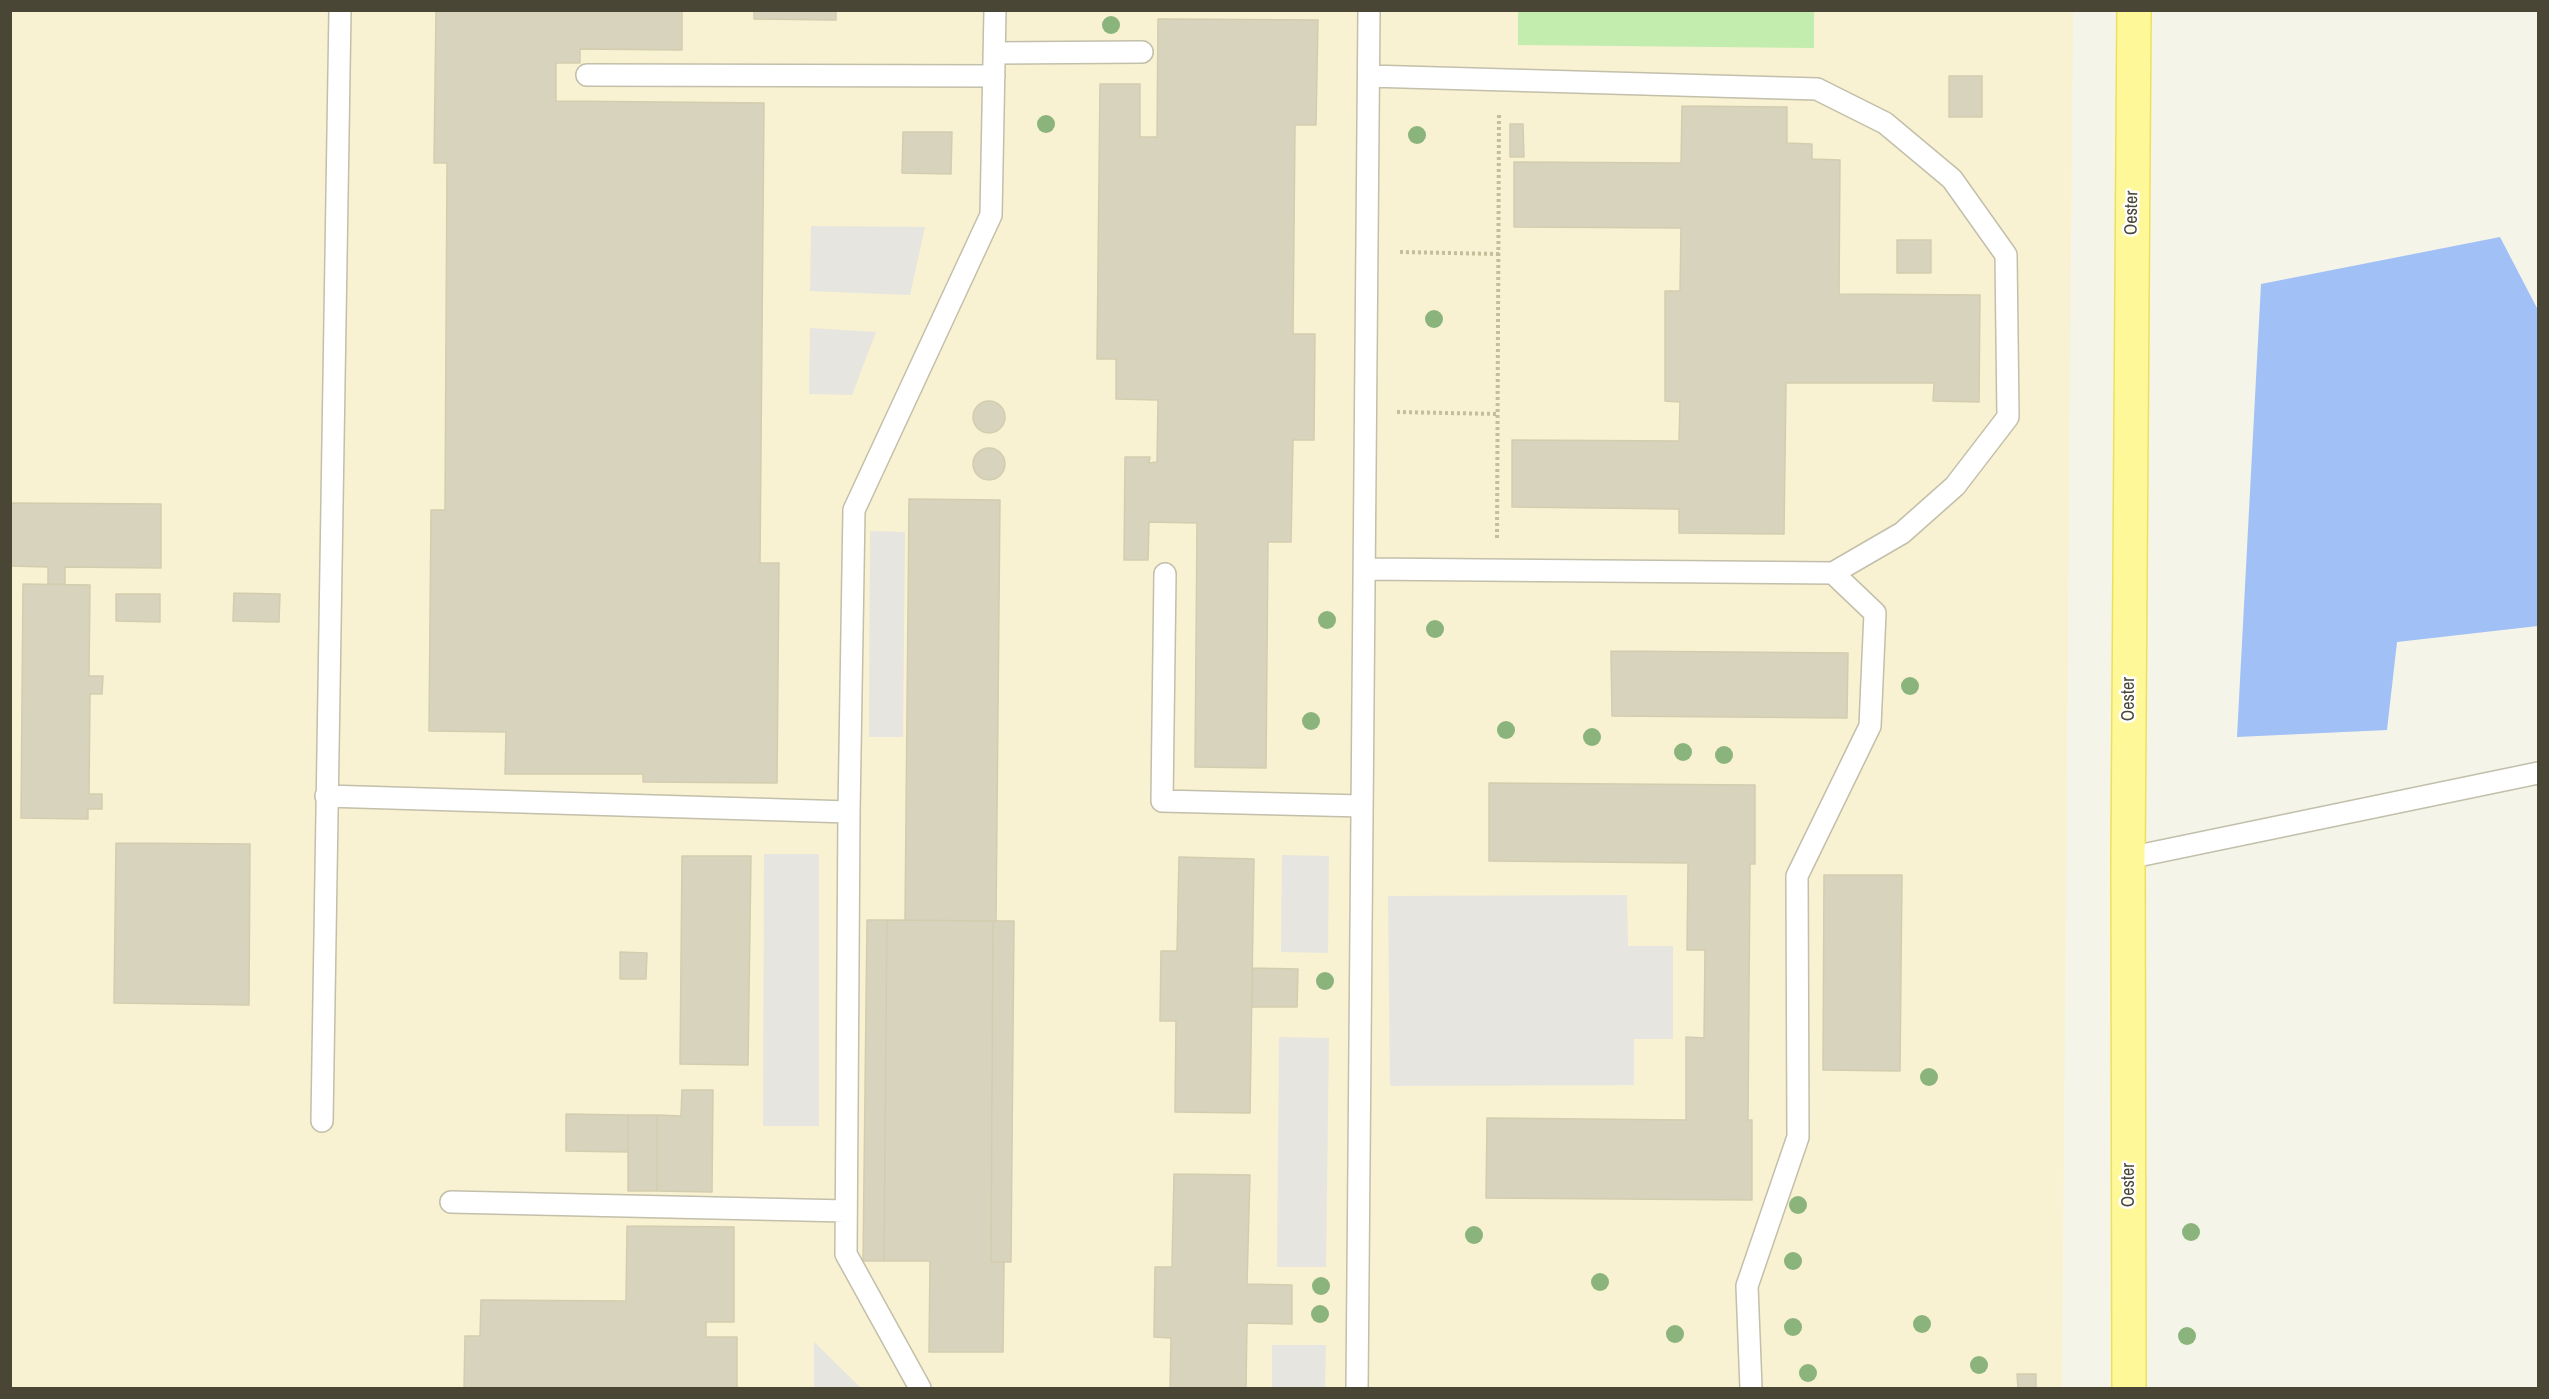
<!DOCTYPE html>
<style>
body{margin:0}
#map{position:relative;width:2549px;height:1399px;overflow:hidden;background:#f5f4e8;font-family:"Archivo Narrow",sans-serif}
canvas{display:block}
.frame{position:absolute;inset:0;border:12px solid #494636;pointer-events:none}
</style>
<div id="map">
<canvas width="2549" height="1399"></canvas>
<div class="frame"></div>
</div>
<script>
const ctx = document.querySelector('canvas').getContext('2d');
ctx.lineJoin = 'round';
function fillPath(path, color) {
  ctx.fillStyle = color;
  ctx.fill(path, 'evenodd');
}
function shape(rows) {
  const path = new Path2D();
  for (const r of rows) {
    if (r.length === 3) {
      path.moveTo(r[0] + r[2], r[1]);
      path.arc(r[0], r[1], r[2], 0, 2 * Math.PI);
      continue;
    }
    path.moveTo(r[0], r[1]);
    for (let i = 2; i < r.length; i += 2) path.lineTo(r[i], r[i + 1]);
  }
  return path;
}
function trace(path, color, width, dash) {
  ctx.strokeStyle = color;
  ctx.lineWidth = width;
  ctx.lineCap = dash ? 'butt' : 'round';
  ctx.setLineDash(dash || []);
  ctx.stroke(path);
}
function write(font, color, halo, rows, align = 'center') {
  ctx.font = font + ' "Archivo Narrow",sans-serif';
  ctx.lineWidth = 5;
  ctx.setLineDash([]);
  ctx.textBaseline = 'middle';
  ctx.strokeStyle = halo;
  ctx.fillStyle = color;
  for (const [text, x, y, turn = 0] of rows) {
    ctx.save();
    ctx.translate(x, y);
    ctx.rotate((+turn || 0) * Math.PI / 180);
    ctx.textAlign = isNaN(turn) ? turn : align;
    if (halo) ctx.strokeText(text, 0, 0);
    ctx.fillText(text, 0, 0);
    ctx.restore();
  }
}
const commercial = shape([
 [10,11,2073,11,2062,1388,11,1388]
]);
const green = shape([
 [1518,11,1814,11,1814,48,1518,45]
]);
const parking = shape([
 [811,226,925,227,910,295,810,291],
 [810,328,876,332,852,395,809,394],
 [870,531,905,532,903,737,869,737],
 [764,854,819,854,819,1126,763,1126],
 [1282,855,1329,856,1328,953,1281,952],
 [1627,895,1628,946,1673,946,1673,1039,1634,1039,1634,1085,1390,1086,1388,896],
 [1279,1037,1329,1038,1326,1267,1277,1267],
 [814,1342,861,1388,814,1388],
 [1272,1345,1326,1345,1325,1388,1272,1388]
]);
const water = shape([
 [2500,237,2538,310,2538,626,2397,642,2387,730,2237,737,2261,284]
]);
const building = shape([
 [436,10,682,10,682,50,580,49,580,63,556,63,556,101,764,103,760,563,779,563,777,783,643,782,643,774,505,774,506,732,429,731,431,510,445,510,447,163,434,163,436,10],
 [754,10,836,10,836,20,754,19,754,10],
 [1158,19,1318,20,1316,125,1295,125,1293,334,1315,334,1314,440,1293,440,1291,542,1268,542,1266,768,1195,767,1197,523,1149,522,1148,560,1124,560,1125,457,1150,457,1149,463,1157,462,1158,400,1116,399,1116,359,1097,359,1100,84,1140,84,1140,137,1157,137,1158,19],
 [1949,76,1982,76,1982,117,1949,117,1949,76],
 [1682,106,1787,107,1787,143,1812,144,1812,159,1840,160,1839,294,1980,295,1979,402,1933,401,1934,383,1786,383,1784,534,1679,533,1679,509,1512,507,1512,440,1679,441,1680,402,1665,401,1665,291,1680,291,1681,228,1514,227,1514,162,1681,163,1682,106],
 [1510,124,1523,124,1524,157,1510,157,1510,124],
 [903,132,952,132,951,174,902,173,903,132],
 [1897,240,1931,240,1931,273,1897,273,1897,240],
 [989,417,16],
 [989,464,16],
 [909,499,1000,500,996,921,905,920,909,499],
 [10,503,161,504,161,568,65,567,65,584,48,584,48,567,10,566,10,503],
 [23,584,90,585,89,676,103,676,102,694,90,694,89,794,102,794,102,809,88,809,88,819,21,818,23,584],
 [234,593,280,594,279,622,233,621,234,593],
 [116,594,160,594,160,622,116,621,116,594],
 [1611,651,1848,653,1847,718,1612,716,1611,651],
 [1489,783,1755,785,1755,864,1750,864,1748,1120,1752,1120,1752,1200,1486,1198,1487,1118,1686,1120,1686,1037,1704,1038,1705,950,1687,950,1688,863,1489,861,1489,783],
 [116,843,250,844,249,1005,114,1003,116,843],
 [682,856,751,856,748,1065,680,1064,682,856],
 [1179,857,1254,859,1250,1113,1175,1112,1176,1021,1160,1021,1161,951,1177,951,1179,857],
 [1824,875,1902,875,1900,1071,1823,1070,1824,875],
 [867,920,887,920,884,1261,863,1261,867,920],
 [887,920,993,921,991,1262,1004,1262,1003,1352,929,1352,930,1261,884,1261,887,920],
 [993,921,1014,921,1011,1262,991,1262,993,921],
 [620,952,647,953,646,979,620,979,620,952],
 [1253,968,1298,969,1297,1007,1252,1007,1253,968],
 [682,1090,713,1090,712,1192,657,1191,657,1115,681,1116,682,1090],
 [566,1114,628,1115,628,1152,566,1151,566,1114],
 [628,1115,657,1115,657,1191,628,1191,628,1115],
 [1174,1174,1250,1175,1247,1284,1292,1285,1292,1324,1247,1323,1246,1388,1170,1388,1171,1338,1154,1337,1155,1267,1172,1267,1174,1174],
 [627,1226,734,1227,734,1322,706,1322,706,1337,737,1337,737,1388,464,1388,465,1336,480,1336,481,1300,626,1301,627,1226],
 [2017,1374,2036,1374,2036,1388,2018,1388,2017,1374]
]);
const path = shape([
 [1400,252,1499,254],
 [1397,412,1498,414],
 [1497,538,1499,114]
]);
const lane = shape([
 [994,53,1142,52],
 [587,75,994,76],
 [1366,569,1833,573,1902,533,1955,486,2008,417,2006,255,1952,179,1885,123,1817,89,1369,76],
 [1165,574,1162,801,1362,806],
 [326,796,849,812],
 [2128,858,2538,773],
 [322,1121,340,10],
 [451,1202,846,1211],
 [920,1388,846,1254,849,812,854,510,991,215,995,10],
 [1357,1388,1369,10],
 [1751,1388,1747,1286,1798,1137,1797,876,1870,726,1875,613,1833,573]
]);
const primary = shape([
 [2129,1388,2128,858,2134,10]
]);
const trees = [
 [1111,25],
 [1046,124],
 [1417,135],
 [1434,319],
 [1327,620],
 [1435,629],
 [1910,686],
 [1311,721],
 [1506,730],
 [1592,737],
 [1683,752],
 [1724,755],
 [1325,981],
 [1929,1077],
 [1798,1205],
 [2191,1232],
 [1474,1235],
 [1793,1261],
 [1600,1282],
 [1321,1286],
 [1320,1314],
 [1922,1324],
 [1793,1327],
 [1675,1334],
 [2187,1336],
 [1979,1365],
 [1808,1373]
];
const streetNames = [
 ["Oester",2132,213,-89],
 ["Oester",2129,699,-90],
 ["Oester",2129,1185,-90]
];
fillPath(commercial, '#f8f1d2');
fillPath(green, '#c3ecaf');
fillPath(parking, '#e6e5e0');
fillPath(water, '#a1c0f6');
fillPath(building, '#d8d3bd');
trace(building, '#d3cdaf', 1.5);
trace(lane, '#c2bfaa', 24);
trace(primary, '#ece15f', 36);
trace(path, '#c4bf9a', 4, [3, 3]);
trace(lane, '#fff', 21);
trace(primary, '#fff898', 33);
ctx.fillStyle = '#8ab47c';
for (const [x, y] of trees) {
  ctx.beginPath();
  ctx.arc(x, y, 9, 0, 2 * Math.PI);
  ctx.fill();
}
write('18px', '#494636', '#fff', streetNames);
</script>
